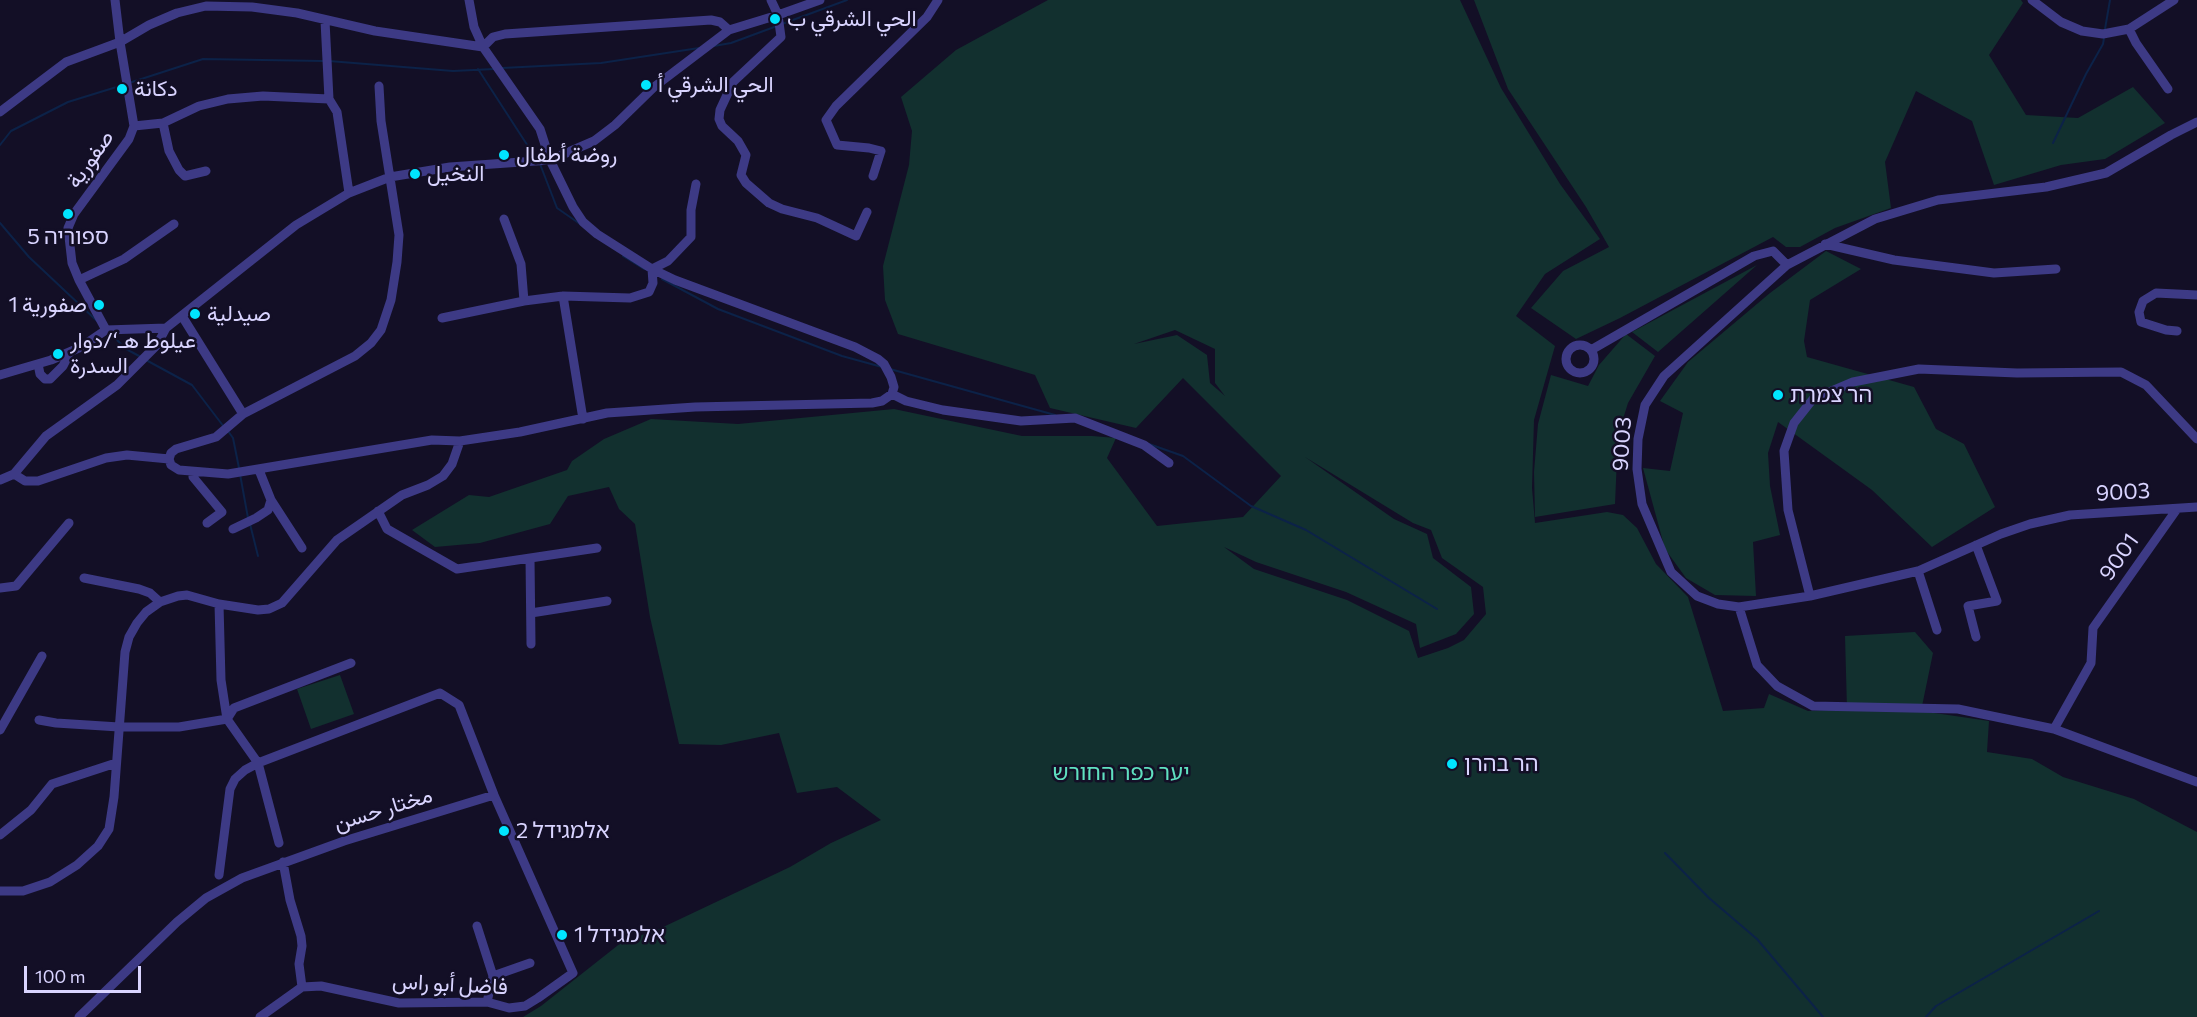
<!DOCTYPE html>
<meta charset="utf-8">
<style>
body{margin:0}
#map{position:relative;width:2197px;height:1017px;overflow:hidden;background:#130f26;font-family:Commissioner,sans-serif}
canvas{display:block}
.scale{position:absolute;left:24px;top:966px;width:117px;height:27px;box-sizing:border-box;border:3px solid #d9d4ff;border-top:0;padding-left:8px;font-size:18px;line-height:21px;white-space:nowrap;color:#d9d4ff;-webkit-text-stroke:4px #130f26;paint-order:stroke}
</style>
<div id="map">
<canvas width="2197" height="1017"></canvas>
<div class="scale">100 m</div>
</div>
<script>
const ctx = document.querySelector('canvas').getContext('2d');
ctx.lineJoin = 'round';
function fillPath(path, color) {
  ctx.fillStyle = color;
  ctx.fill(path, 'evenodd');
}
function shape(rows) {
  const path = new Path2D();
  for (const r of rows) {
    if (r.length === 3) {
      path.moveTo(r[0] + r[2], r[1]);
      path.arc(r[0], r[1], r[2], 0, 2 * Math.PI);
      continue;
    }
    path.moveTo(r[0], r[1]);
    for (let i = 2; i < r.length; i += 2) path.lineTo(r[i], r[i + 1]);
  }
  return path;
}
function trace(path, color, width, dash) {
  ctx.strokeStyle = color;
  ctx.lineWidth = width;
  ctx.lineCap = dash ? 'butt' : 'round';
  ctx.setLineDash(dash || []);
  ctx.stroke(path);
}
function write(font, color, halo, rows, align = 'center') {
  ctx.font = font + ' Commissioner,Vazirmatn,"Noto Sans Hebrew",sans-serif';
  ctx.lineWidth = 5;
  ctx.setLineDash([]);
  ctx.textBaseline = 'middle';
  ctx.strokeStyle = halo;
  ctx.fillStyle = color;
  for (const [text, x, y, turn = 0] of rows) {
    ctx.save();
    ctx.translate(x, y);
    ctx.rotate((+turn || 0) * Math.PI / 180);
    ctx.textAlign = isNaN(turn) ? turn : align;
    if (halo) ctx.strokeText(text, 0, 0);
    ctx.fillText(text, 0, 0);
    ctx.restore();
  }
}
const green = shape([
 [1048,0,1460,0,1501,88,1560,184,1600,239,1545,274,1516,316,1555,346,1534,420,1532,488,1535,523,1607,512,1623,515,1637,528,1656,564,1688,597,1723,711,1764,708,1769,694,1808,711,1847,709,1845,636,1915,632,1933,653,1921,711,1989,721,1987,752,2032,759,2063,777,2134,799,2197,832,2197,1017,523,1017,541,1006,622,942,659,929,790,867,831,843,881,820,837,787,797,793,779,733,721,745,679,744,650,617,635,524,619,509,609,487,568,496,550,524,480,543,435,547,412,530,469,495,489,497,567,470,572,461,604,439,651,419,738,424,894,409,1022,436,1092,436,1116,438,1107,458,1157,526,1243,517,1281,476,1183,378,1136,428,1050,408,1035,375,898,334,885,300,883,266,909,165,912,131,901,97,956,50],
 [1175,330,1215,349,1215,383,1225,396,1210,383,1207,355,1177,335,1134,344],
 [1305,457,1413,523,1431,530,1442,558,1483,587,1486,614,1464,640,1448,648,1418,658,1409,631,1347,600,1254,569,1224,547,1256,562,1346,592,1416,624,1420,648,1456,634,1474,614,1471,587,1433,558,1427,534,1394,519],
 [1474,0,2021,0,2023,3,1989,55,2026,115,2078,118,2133,87,2165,123,2105,159,2061,165,1994,185,1972,121,1916,91,1885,162,1891,208,1835,228,1800,247,1786,247,1773,237,1620,318,1576,339,1531,308,1563,271,1609,247,1586,207,1508,89],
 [1826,251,1861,269,1810,300,1804,341,1807,357,1914,387,1936,429,1964,444,1995,507,1932,547,1872,490,1778,422,1768,453,1770,486,1780,535,1753,542,1756,596,1715,595,1686,578,1665,549,1643,468,1670,471,1683,413,1660,401,1688,362,1770,293],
 [1757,265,1658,352,1632,332],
 [1626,334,1655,356,1628,403,1618,435,1615,504,1535,517,1534,472,1538,424,1551,375,1588,386,1599,365],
 [340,675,354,714,311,729,297,689]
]);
const stream = shape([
 [782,24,847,0],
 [2105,29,2110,0],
 [714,46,731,43,777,26],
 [329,61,453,71,494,69],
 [502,68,601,63,699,48],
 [478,69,535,157],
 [129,83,203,59,323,61],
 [2053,143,2086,74,2103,44,2104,38],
 [0,145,11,131,68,102,123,85],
 [540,164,557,208,580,224],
 [0,223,29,257,97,321],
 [623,256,644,269],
 [662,279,718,309,842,356,882,367],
 [110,333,126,349,141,357],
 [146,360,192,385,224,427],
 [890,369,1055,415],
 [228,431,233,438,239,468],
 [1149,444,1183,456,1251,506,1306,530,1437,609],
 [240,474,248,518],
 [250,524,258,556],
 [1665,853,1709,898,1757,939,1823,1017],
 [1926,1017,1936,1006,2099,911]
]);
const minor = shape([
 [771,0,778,15,781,37,733,82,720,110,719,119,722,126,738,141,746,155,741,175,746,183,769,203,782,209,817,218,856,236,867,212],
 [2032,0,2061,22,2082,31,2103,34,2129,29,2174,0],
 [325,21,329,99],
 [2129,29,2136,43,2168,89],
 [0,112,66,62,120,42,149,25,177,13,206,6,252,7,297,13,375,31,483,47,493,37,505,34,711,20,720,22,729,30],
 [2197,122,2171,135,2106,173,2046,187,1938,200,1875,219,1787,265,1664,376,1645,405,1638,439,1637,469,1642,504,1671,572,1697,596,1718,604,1739,607,1810,596,1918,571,2001,534,2030,524,2070,515,2197,507],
 [163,123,169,151,179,170,185,176,206,171],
 [134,126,163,123,199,106,228,99,263,96,329,99,337,112,349,193],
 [873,176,881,151,869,148,837,145,826,120,836,106,927,17,938,0],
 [504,219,521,264,524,301],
 [1825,244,1894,260,1994,273,2056,269],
 [79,280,124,259,174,224],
 [563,296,583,419],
 [182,316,243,414],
 [442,318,524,301,563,296,630,298,649,292,653,283,652,269,668,261,691,237,691,210,696,184],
 [106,330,79,280,72,263,68,228,74,214,129,139,134,126,120,42,115,0],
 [2177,331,2166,330,2141,322,2139,312,2143,301,2156,293,2197,295],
 [1580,359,14],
 [1591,350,1754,256,1773,251,1787,265],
 [38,364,40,374,45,379,50,379,63,366,70,352],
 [0,375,51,360,81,347,106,330,166,328],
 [892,394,906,401,943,410,1021,421,1075,418,1144,445,1169,463],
 [169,459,171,465,179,470,228,474,432,440,460,441,520,432,607,413,695,407,872,403,882,401,892,394,894,387,891,377,884,364,878,359,855,347,675,280,652,269,597,234,583,222,573,207,550,160,540,129,483,47,474,27,469,0],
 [259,470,271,500,302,548],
 [193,472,193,477,222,512,207,523],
 [14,474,25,481,38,481,106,458,127,455,169,459,171,453,176,449,216,437,243,414,355,356,371,343,381,330,391,300,397,262,399,235,381,121,379,86],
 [0,480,14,474,46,436,117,385,157,345,166,328,296,225,349,193,390,177,450,167,550,160,594,141,615,125,654,87,729,30,778,15,820,0],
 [378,511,387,529,457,569,597,548],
 [233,529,256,518,268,510,271,500],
 [530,558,531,644],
 [1918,571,1937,630],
 [84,578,139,589,150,593,160,602],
 [0,588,16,586,69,523],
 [1810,596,1788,510,1784,451,1794,423,1813,399,1853,382,1919,369,2017,373,2121,372,2146,385,2197,439],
 [219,604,221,680,227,719,258,763,279,843],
 [1739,607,1757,665,1777,686,1813,706,1958,709,2054,729,2197,782],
 [531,613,607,601],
 [1976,637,1968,606,1997,601,1976,545],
 [39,720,56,723,119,727,179,727,227,719,234,708,351,663],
 [2054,729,2091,663,2093,628,2177,509],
 [0,730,42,656],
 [0,835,31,810,52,784,116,763],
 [283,862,290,900,301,936,302,946,299,964,302,987],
 [219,875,230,789,235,779,245,770,258,763,440,693,459,705,494,795,573,973,538,998,525,1006,509,1008,487,1002,399,1003,321,986,302,987,260,1017],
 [0,891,23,891,50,882,77,865,98,846,109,829,114,797,125,652,129,637,137,623,146,612,160,602,178,596,187,595,219,604,258,610,269,609,282,603,337,540,402,495,428,485,443,476,452,464,460,441],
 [477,926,493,976,487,1002],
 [493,976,530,963],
 [79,1017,177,922,206,898,242,878,344,841,494,795]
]);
const markers = [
 [775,19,6,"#00e5ff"],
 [646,85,6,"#00e5ff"],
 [122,89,6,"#00e5ff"],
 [504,155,6,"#00e5ff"],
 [415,174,6,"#00e5ff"],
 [68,214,6,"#00e5ff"],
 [99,305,6,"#00e5ff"],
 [195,314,6,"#00e5ff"],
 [58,354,6,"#00e5ff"],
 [1778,395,6,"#00e5ff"],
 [1452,764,6,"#00e5ff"],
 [504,831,6,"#00e5ff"],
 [562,935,6,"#00e5ff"]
];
const poiNames = [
 ["الحي الشرقي ب",787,19],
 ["الحي الشرقي أ",658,85],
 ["دكانة",134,89],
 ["روضة أطفال",516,155],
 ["النخيل",427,174],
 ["ספוריה 5",68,237,"center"],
 ["صفورية 1",87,305,"right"],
 ["صيدلية",207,314],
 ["عيلوط هـ‘/دوار",70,341],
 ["السدرة",70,366],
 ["הר צמרת",1790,395],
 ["הר בהרן",1464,764],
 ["אלמגידל 2",516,831],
 ["אלמגידל 1",574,935]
];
const streetNames = [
 ["صفورية",90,159,-55],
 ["9003",1622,444,-86],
 ["9003",2123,492,-3],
 ["9001",2119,557,-55],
 ["مختار حسن",383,809,-17],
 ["فاضل أبو راس",450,984,3]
];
const parkNames = [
 ["יער כפר החורש",1121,773]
];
fillPath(green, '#12302f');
trace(stream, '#0c2248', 2);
trace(minor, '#3d3a85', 9);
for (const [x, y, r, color] of markers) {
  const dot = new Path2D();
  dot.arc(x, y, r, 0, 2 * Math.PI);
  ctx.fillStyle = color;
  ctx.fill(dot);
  trace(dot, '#130f26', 2);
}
write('22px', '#d9d4ff', '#130f26', poiNames, 'left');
write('22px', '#d9d4ff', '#130f26', streetNames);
write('22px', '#5fe0c0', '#130f26', parkNames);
</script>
